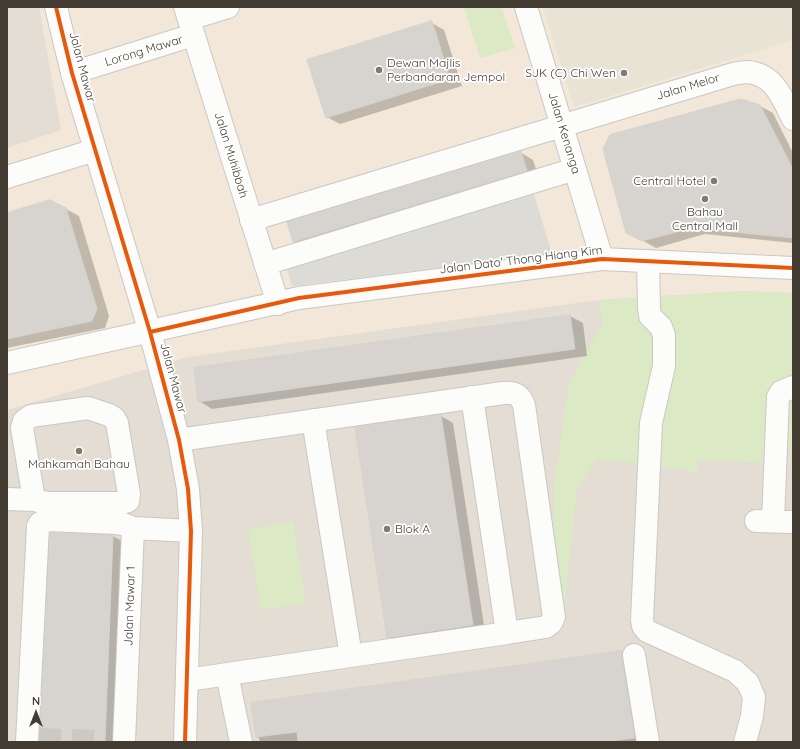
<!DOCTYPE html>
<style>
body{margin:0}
#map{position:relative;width:800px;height:749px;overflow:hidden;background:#eeece6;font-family:Quicksand,sans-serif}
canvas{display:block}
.frame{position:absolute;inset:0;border:8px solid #433c33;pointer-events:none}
.north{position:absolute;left:16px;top:693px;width:40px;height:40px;-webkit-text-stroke:3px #fff;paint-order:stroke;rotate:0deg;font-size:11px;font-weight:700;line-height:16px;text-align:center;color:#433c33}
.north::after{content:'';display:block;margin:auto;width:14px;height:18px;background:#433c33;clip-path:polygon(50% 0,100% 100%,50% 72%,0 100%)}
</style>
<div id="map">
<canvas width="800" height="749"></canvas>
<div class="frame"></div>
<div class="north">N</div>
</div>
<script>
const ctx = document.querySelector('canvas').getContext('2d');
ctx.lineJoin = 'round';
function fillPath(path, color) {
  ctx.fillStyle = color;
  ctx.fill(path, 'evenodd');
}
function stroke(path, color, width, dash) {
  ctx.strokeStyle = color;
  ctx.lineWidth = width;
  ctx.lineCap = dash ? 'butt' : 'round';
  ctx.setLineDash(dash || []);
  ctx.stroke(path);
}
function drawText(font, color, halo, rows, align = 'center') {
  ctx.font = font + ' Quicksand,sans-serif';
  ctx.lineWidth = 3.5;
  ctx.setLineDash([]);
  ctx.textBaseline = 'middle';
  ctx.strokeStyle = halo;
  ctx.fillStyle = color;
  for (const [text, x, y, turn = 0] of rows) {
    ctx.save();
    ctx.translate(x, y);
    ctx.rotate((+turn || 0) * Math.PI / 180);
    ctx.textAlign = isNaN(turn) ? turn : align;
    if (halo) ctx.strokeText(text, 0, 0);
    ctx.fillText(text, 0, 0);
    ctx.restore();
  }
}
fillPath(new Path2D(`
 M 7,7 L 793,7 L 793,742 L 7,742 Z`), '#e3ddd3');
fillPath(new Path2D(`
 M 39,7 L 793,7 L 793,293 L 742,291 L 599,300 L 188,357 L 7,410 L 7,148 L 61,130 Z`), '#f2e7d8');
fillPath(new Path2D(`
 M 543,7 L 793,7 L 793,40 L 574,107 Z`), '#e9e3d5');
fillPath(new Path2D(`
 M 464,7 L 501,7 L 515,48 L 480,58 Z
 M 742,291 L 793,293 L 793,449 L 787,449 L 785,464 L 699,460 L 697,472 L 598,459 L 577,488 L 564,613 L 555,550 L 553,493 L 569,385 L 602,323 L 599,300 Z
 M 293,522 L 306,603 L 261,610 L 248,529 Z`), '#dce9c5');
fillPath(new Path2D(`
 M 528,175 L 552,254 L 292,286 L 281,251 Z`), '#dddbd6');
fillPath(new Path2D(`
 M 432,23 L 444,30 L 462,86 L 340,124 L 327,117 Z
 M 760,106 L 773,113 L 793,153 L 793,243 L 705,234 L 656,248 L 638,238 Z
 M 520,152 L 533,160 L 539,178 L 306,249 L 294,242 Z
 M 66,209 L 79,216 L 109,316 L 105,328 L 7,348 L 7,214 Z
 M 570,316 L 583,323 L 587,356 L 212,409 L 199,401 Z
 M 441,416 L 453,423 L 485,632 L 400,645 L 388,637 Z
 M 52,534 L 113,536 L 125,543 L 118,742 L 40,742 Z
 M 622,652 L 635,659 L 646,742 L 260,742 L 259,738 L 257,737 L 252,704 Z`), '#0003');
const building = new Path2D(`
 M 432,21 L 450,79 L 326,118 L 307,60 Z
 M 741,99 L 760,105 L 793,169 L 793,238 L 692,228 L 642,241 L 626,233 L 603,149 L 610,135 Z
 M 521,151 L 527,171 L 293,242 L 287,222 Z
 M 50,200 L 66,208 L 97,309 L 92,321 L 7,339 L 7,213 Z
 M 570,315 L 575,349 L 198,402 L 194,368 Z
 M 441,415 L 473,625 L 387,638 L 355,427 Z
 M 50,533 L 113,535 L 105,742 L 40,742 Z
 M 622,651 L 622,657 L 635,738 L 602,742 L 298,742 L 297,732 L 256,737 L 251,703 Z`);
fillPath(building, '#d7d4cf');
stroke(building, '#d6d2cc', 1);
stroke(new Path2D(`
 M 39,739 L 105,741`), '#ccc9c2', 22, [22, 11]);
const minor = new Path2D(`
 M 56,7 L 72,73 L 150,332 L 179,440 L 188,489 L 191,531 L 185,742
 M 185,7 L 278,304
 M 526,7 L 602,259
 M 189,19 L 228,7
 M 72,73 L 193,35
 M 7,177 L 95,150
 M 251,220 L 733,74 C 738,73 743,72 748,72 C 774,74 783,99 793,119
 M 648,261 L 649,308 L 650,316 L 661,327 L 664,335 L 664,366 L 651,423 L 642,620 L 643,626 L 647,631 L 735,671 L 748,683 L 754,697 L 752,716 L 745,742
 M 265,264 L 575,169
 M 7,363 L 299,298 L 602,259 L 793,268
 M 313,420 L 351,656
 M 179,440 L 503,393 C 514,392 520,394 524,405 L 554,617 L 551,623 L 546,627 L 507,633
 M 7,499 L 34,500 L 47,503 L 122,503 L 128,501 L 129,494 L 117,423 L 114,418 L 109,415 L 88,408 L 31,416 L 24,421 L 22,428 L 34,500
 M 756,521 L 793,522
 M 773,521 L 778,397 L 781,392 L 793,387
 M 634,655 L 648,742
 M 227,674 L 241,742
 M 187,680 L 507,633 L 472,397
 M 27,742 L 38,526 L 40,523 L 49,520 L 116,523 L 123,524 L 133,528
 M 124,742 L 133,528 L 191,531`);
stroke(minor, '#cac8c2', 24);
stroke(minor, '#fcfcfb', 22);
stroke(new Path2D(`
 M 56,7 L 72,73 L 150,332 L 179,440 L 188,489 L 191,531 L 185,742
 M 150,332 L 299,298 L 602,259 L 793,268`), '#e8590c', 4);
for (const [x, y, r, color] of [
 [379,70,4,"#7f7a72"],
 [624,73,4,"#7f7a72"],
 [714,181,4,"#7f7a72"],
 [705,199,4,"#7f7a72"],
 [79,451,4,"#7f7a72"],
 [387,529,4,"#7f7a72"]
]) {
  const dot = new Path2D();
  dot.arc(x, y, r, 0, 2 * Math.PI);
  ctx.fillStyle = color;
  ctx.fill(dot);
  stroke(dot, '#fff', 1.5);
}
drawText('12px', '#433c33', '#fff', [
 ["Lorong Mawar",144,51,-17],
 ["Jalan Mawar",82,67,75],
 ["Jalan Melor",688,87,-17],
 ["Jalan Kenanga",564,133,73],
 ["Jalan Muhibbah",231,155,73],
 ["Jalan Dato' Thong Hiang Kim",521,260,-7],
 ["Jalan Mawar",173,378,75],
 ["Jalan Mawar 1",130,606,-88]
]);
drawText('12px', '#433c33', '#fff', [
 ["Dewan Majlis",387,63],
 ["Perbandaran Jempol",387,77],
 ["SJK (C) Chi Wen",616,73,"right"],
 ["Central Hotel",706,181,"right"],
 ["Bahau",705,212,"center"],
 ["Central Mall",705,226,"center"],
 ["Mahkamah Bahau",79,464,"center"],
 ["Blok A",395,529]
], 'left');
</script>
